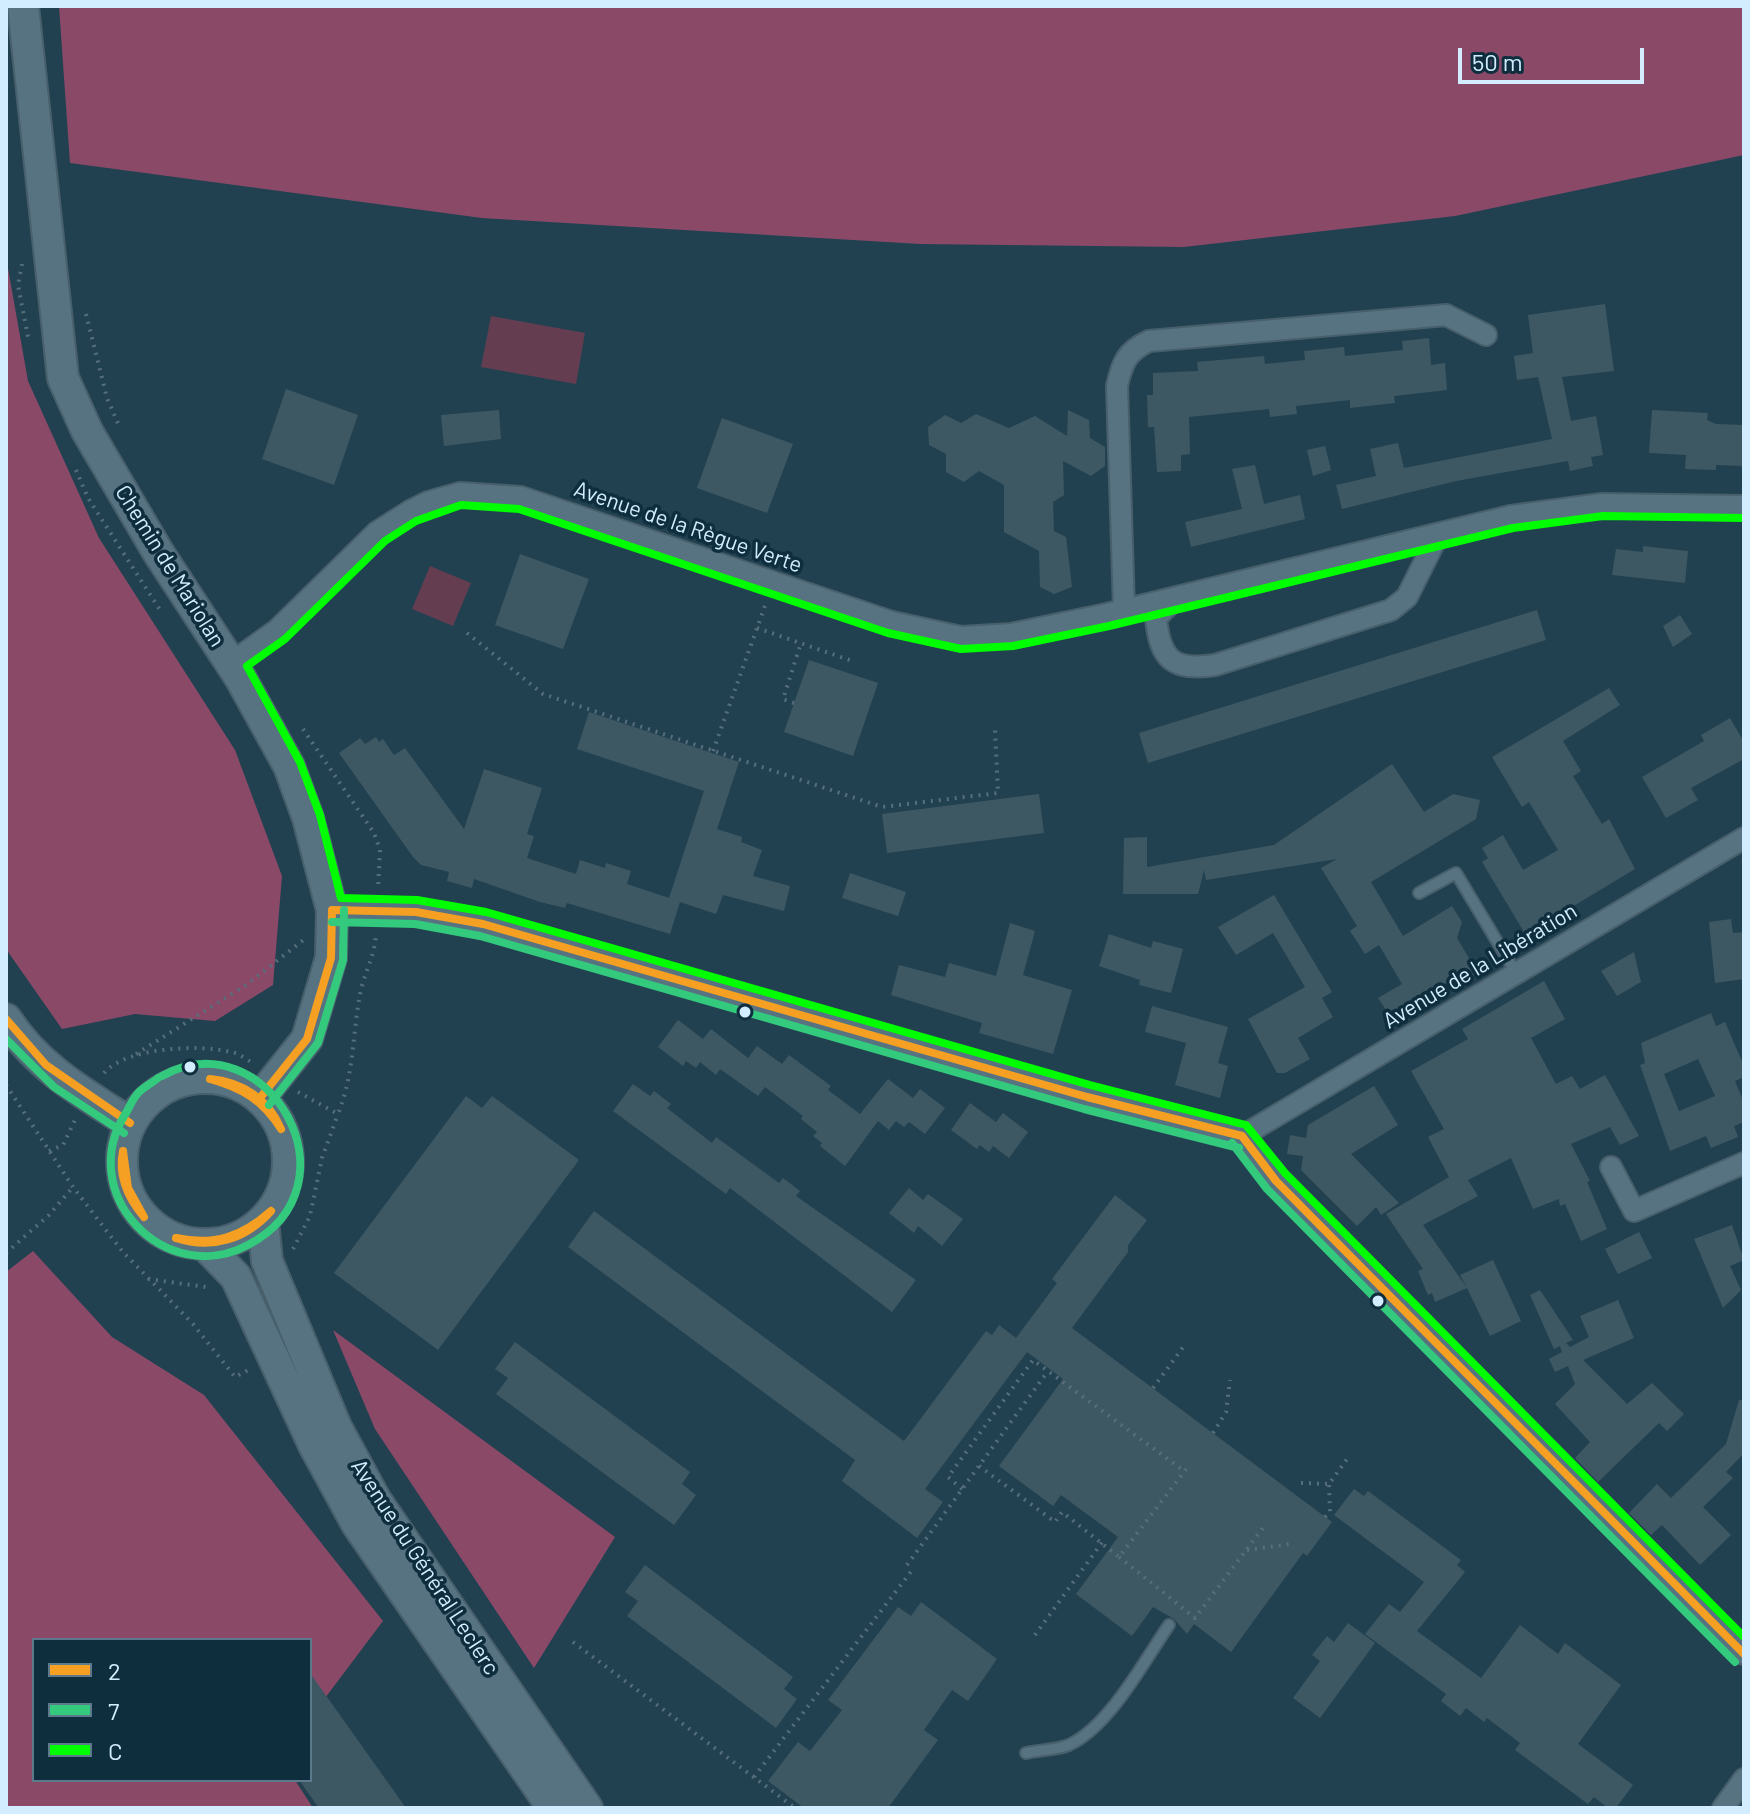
<!DOCTYPE html>
<meta charset="utf-8">
<style>
body{margin:0}
#map{position:relative;width:1750px;height:1814px;overflow:hidden;background:#214151;font-family:Barlow,sans-serif}
canvas{display:block}
.frame{position:absolute;inset:0;border:8px solid #d2edff;pointer-events:none}
.legend{position:absolute;left:32px;top:1638px;width:280px;height:144px;box-sizing:border-box;background:#0e2d3d;border:2px solid #5c7a8b;margin:0;padding:10px 14px;list-style:none;font-size:24px;color:#d2edff}
.legend li{display:flex;align-items:center;gap:16px;height:40px}
.legend b{width:40px;border:2px solid #5c7a8b}
.scale{position:absolute;left:1458px;top:48px;width:186px;height:36px;box-sizing:border-box;border:4px solid #d2edff;border-top:0;padding-left:10px;font-size:24px;line-height:28px;white-space:nowrap;color:#d2edff;-webkit-text-stroke:6px #0e2d3d;paint-order:stroke}
</style>
<div id="map">
<canvas width="1750" height="1814"></canvas>
<div class="frame"></div>
<ul class="legend">
<li><b style="height:10px;background:#f59f23"></b>2</li>
<li><b style="height:10px;background:#33ca7d"></b>7</li>
<li><b style="height:10px;background:#0f0"></b>C</li>
</ul>
<div class="scale">50 m</div>
</div>
<script>
const ctx = document.querySelector('canvas').getContext('2d');
ctx.lineJoin = 'round';
function fillPath(path, color) {
  ctx.fillStyle = color;
  ctx.fill(path, 'evenodd');
}
function stroke(path, color, width, dash) {
  ctx.strokeStyle = color;
  ctx.lineWidth = width;
  ctx.lineCap = dash ? 'butt' : 'round';
  ctx.setLineDash(dash || []);
  ctx.stroke(path);
}
function drawText(font, color, halo, rows, align = 'center') {
  ctx.font = font + ' Barlow,sans-serif';
  ctx.lineWidth = 7;
  ctx.setLineDash([]);
  ctx.textBaseline = 'middle';
  ctx.strokeStyle = halo;
  ctx.fillStyle = color;
  for (const [text, x, y, turn = 0] of rows) {
    ctx.save();
    ctx.translate(x, y);
    ctx.rotate((+turn || 0) * Math.PI / 180);
    ctx.textAlign = isNaN(turn) ? turn : align;
    if (halo) ctx.strokeText(text, 0, 0);
    ctx.fillText(text, 0, 0);
    ctx.restore();
  }
}
fillPath(new Path2D(`
 M 491,316 L 585,333 L 576,384 L 481,367 Z
 M 430,566 L 471,583 L 453,626 L 412,609 Z`), '#643e50');
fillPath(new Path2D(`
 M 59,6 L 1744,6 L 1744,155 L 1455,216 L 1184,247 L 920,244 L 482,218 L 70,163 Z
 M 6,257 L 28,381 L 99,538 L 235,750 L 282,876 L 273,985 L 215,1021 L 135,1014 L 62,1029 L 6,949 Z
 M 33,1251 L 112,1337 L 204,1395 L 383,1621 L 310,1718 L 310,1640 L 34,1640 L 34,1780 L 295,1780 L 313,1808 L 6,1808 L 6,1272 Z
 M 333,1330 L 615,1537 L 534,1668 L 375,1429 Z`), '#8b4968');
fillPath(new Path2D(`
 M 1605,304 L 1614,371 L 1562,377 L 1571,421 L 1596,416 L 1603,455 L 1591,457 L 1593,466 L 1570,471 L 1568,461 L 1456,481 L 1342,509 L 1336,485 L 1376,476 L 1370,449 L 1398,443 L 1404,468 L 1552,439 L 1538,377 L 1517,380 L 1514,356 L 1533,353 L 1528,315 Z
 M 1429,338 L 1431,365 L 1445,363 L 1447,390 L 1394,396 L 1395,403 L 1350,408 L 1350,400 L 1296,406 L 1297,414 L 1270,417 L 1269,409 L 1189,417 L 1190,454 L 1181,455 L 1181,471 L 1157,472 L 1154,427 L 1148,427 L 1147,395 L 1153,395 L 1153,373 L 1198,371 L 1197,362 L 1264,356 L 1265,364 L 1305,360 L 1304,351 L 1344,347 L 1345,356 L 1403,350 L 1402,341 Z
 M 286,389 L 358,415 L 334,485 L 262,459 Z
 M 499,410 L 501,439 L 444,446 L 441,415 Z
 M 1068,410 L 1089,420 L 1090,438 L 1105,447 L 1105,466 L 1091,476 L 1063,461 L 1064,495 L 1053,502 L 1054,531 L 1066,537 L 1072,587 L 1054,594 L 1040,587 L 1039,551 L 1004,532 L 1004,485 L 979,471 L 964,482 L 946,472 L 946,454 L 929,445 L 928,427 L 945,415 L 961,423 L 976,414 L 1009,428 L 1035,416 L 1067,436 Z
 M 1652,410 L 1708,413 L 1707,420 L 1716,424 L 1744,425 L 1744,466 L 1716,465 L 1716,470 L 1685,469 L 1686,455 L 1649,453 Z
 M 722,418 L 793,444 L 767,513 L 697,488 Z
 M 1325,446 L 1331,470 L 1313,476 L 1307,450 Z
 M 1255,465 L 1264,504 L 1300,495 L 1305,519 L 1191,547 L 1185,522 L 1242,509 L 1232,469 Z
 M 1643,546 L 1688,551 L 1685,583 L 1612,575 L 1616,549 L 1643,552 Z
 M 520,554 L 589,579 L 563,649 L 495,625 Z
 M 1537,610 L 1546,640 L 1148,763 L 1139,733 Z
 M 1680,615 L 1692,634 L 1673,647 L 1663,626 Z
 M 809,660 L 878,683 L 853,756 L 784,732 Z
 M 1609,688 L 1620,705 L 1563,741 L 1581,771 L 1573,776 L 1602,824 L 1609,819 L 1635,869 L 1552,919 L 1556,927 L 1530,942 L 1482,862 L 1488,858 L 1482,848 L 1503,835 L 1523,870 L 1558,850 L 1529,802 L 1522,807 L 1492,757 Z
 M 589,712 L 739,762 L 717,829 L 742,837 L 741,842 L 762,850 L 753,876 L 790,886 L 784,911 L 723,895 L 716,914 L 680,902 L 670,934 L 567,903 L 565,908 L 540,902 L 474,879 L 472,888 L 447,881 L 449,872 L 421,865 L 413,857 L 339,753 L 360,738 L 365,744 L 376,737 L 379,742 L 383,739 L 394,755 L 405,748 L 464,829 L 484,769 L 542,788 L 527,834 L 534,836 L 527,858 L 576,874 L 580,860 L 605,868 L 606,863 L 631,871 L 627,884 L 669,898 L 704,791 L 577,749 Z
 M 1730,718 L 1744,742 L 1744,759 L 1691,788 L 1698,800 L 1666,818 L 1642,777 L 1704,741 L 1701,735 Z
 M 1392,764 L 1424,812 L 1453,794 L 1480,800 L 1476,819 L 1371,882 L 1403,936 L 1452,906 L 1462,922 L 1457,938 L 1478,973 L 1452,988 L 1448,982 L 1390,1016 L 1378,998 L 1402,984 L 1379,945 L 1365,954 L 1350,931 L 1357,926 L 1321,868 L 1337,859 L 1206,880 L 1204,870 L 1198,894 L 1123,894 L 1124,838 L 1147,837 L 1147,867 L 1274,845 Z
 M 1039,794 L 1044,833 L 887,853 L 882,814 Z
 M 850,873 L 906,892 L 898,916 L 842,898 Z
 M 1274,895 L 1332,992 L 1322,998 L 1333,1017 L 1298,1038 L 1310,1059 L 1285,1073 L 1277,1073 L 1248,1019 L 1305,987 L 1273,933 L 1236,955 L 1218,927 Z
 M 1731,919 L 1733,933 L 1744,932 L 1744,979 L 1715,983 L 1709,922 Z
 M 1010,923 L 1035,931 L 1023,975 L 1072,990 L 1053,1054 L 979,1033 L 982,1023 L 891,995 L 899,965 L 945,977 L 949,963 L 996,976 Z
 M 1109,934 L 1151,948 L 1153,941 L 1183,949 L 1171,993 L 1139,985 L 1140,980 L 1099,966 Z
 M 1634,952 L 1641,982 L 1617,996 L 1601,971 Z
 M 1544,981 L 1565,1019 L 1531,1038 L 1556,1084 L 1572,1076 L 1580,1089 L 1605,1075 L 1639,1136 L 1620,1145 L 1610,1127 L 1571,1144 L 1590,1181 L 1587,1182 L 1607,1229 L 1581,1241 L 1565,1204 L 1560,1206 L 1559,1199 L 1533,1209 L 1511,1158 L 1468,1180 L 1478,1196 L 1423,1225 L 1467,1288 L 1460,1275 L 1493,1260 L 1521,1321 L 1490,1336 L 1467,1288 L 1435,1302 L 1432,1293 L 1428,1295 L 1418,1271 L 1423,1269 L 1386,1214 L 1449,1177 L 1428,1137 L 1444,1129 L 1411,1071 L 1468,1039 L 1462,1029 Z
 M 1152,1006 L 1228,1027 L 1218,1063 L 1228,1066 L 1220,1098 L 1175,1085 L 1186,1043 L 1145,1032 Z
 M 1711,1013 L 1716,1026 L 1725,1022 L 1744,1066 L 1744,1077 L 1735,1081 L 1744,1103 L 1744,1122 L 1734,1126 L 1738,1137 L 1711,1148 L 1706,1136 L 1670,1151 L 1640,1065 L 1645,1063 L 1641,1043 ZM 1698,1059 L 1715,1096 L 1679,1111 L 1664,1074 Z
 M 678,1020 L 703,1039 L 711,1029 L 748,1058 L 757,1046 L 782,1064 L 789,1055 L 831,1086 L 828,1090 L 860,1114 L 888,1079 L 913,1098 L 920,1089 L 945,1108 L 925,1134 L 909,1122 L 904,1127 L 896,1121 L 889,1130 L 878,1121 L 845,1166 L 820,1146 L 822,1143 L 813,1136 L 817,1132 L 801,1119 L 803,1116 L 765,1087 L 758,1096 L 720,1069 L 716,1075 L 700,1062 L 696,1068 L 686,1061 L 683,1066 L 658,1047 Z
 M 633,1084 L 650,1096 L 654,1091 L 671,1104 L 667,1108 L 712,1143 L 716,1137 L 779,1183 L 783,1178 L 800,1191 L 796,1196 L 916,1280 L 892,1312 L 730,1188 L 726,1194 L 613,1111 Z
 M 1374,1086 L 1398,1125 L 1351,1154 L 1399,1203 L 1381,1215 L 1376,1207 L 1357,1226 L 1301,1170 L 1303,1156 L 1287,1154 L 1290,1135 L 1306,1138 L 1308,1125 Z
 M 466,1096 L 482,1108 L 492,1096 L 579,1160 L 438,1350 L 334,1273 Z
 M 970,1103 L 996,1122 L 1003,1113 L 1028,1132 L 1009,1158 L 993,1146 L 989,1152 L 980,1145 L 977,1149 L 951,1130 Z
 M 909,1188 L 923,1200 L 928,1194 L 963,1219 L 942,1246 L 918,1226 L 914,1233 L 889,1213 Z
 M 1115,1195 L 1147,1220 L 1128,1245 L 1128,1252 L 1072,1328 L 1332,1522 L 1307,1556 L 1303,1553 L 1231,1652 L 1194,1624 L 1187,1634 L 1174,1619 L 1153,1607 L 1132,1636 L 1076,1594 L 1118,1537 L 1061,1495 L 1053,1506 L 999,1466 L 1063,1379 L 1027,1352 L 925,1489 L 943,1502 L 917,1538 L 842,1481 L 855,1460 L 568,1247 L 594,1211 L 904,1441 L 986,1331 L 992,1335 L 999,1325 L 1016,1338 L 1057,1283 L 1052,1279 Z
 M 1732,1225 L 1744,1260 L 1730,1266 L 1741,1290 L 1723,1308 L 1694,1239 Z
 M 1639,1232 L 1652,1258 L 1618,1274 L 1605,1249 Z
 M 1540,1290 L 1573,1340 L 1566,1343 L 1570,1347 L 1589,1337 L 1580,1316 L 1618,1300 L 1634,1338 L 1583,1360 L 1627,1404 L 1652,1383 L 1684,1414 L 1667,1431 L 1659,1423 L 1598,1482 L 1575,1458 L 1590,1442 L 1555,1404 L 1575,1384 L 1568,1366 L 1555,1372 L 1549,1359 L 1562,1352 L 1560,1346 L 1554,1349 L 1530,1295 Z
 M 515,1342 L 690,1472 L 682,1484 L 696,1495 L 674,1525 L 496,1394 L 508,1378 L 495,1369 Z
 M 1739,1400 L 1744,1400 L 1744,1453 L 1726,1472 L 1733,1478 L 1703,1507 L 1731,1535 L 1700,1565 L 1662,1525 L 1651,1535 L 1629,1513 L 1657,1484 L 1671,1498 L 1726,1444 Z
 M 1354,1489 L 1364,1496 L 1368,1491 L 1461,1560 L 1457,1565 L 1465,1572 L 1417,1631 L 1481,1678 L 1520,1625 L 1558,1654 L 1565,1643 L 1621,1685 L 1578,1744 L 1633,1785 L 1616,1808 L 1608,1808 L 1594,1797 L 1588,1804 L 1515,1750 L 1520,1743 L 1487,1718 L 1484,1722 L 1466,1708 L 1460,1716 L 1441,1701 L 1446,1694 L 1365,1634 L 1389,1604 L 1400,1612 L 1424,1582 L 1334,1515 Z
 M 645,1565 L 793,1677 L 784,1689 L 797,1699 L 776,1728 L 627,1616 L 638,1601 L 625,1592 Z
 M 921,1602 L 997,1659 L 968,1701 L 952,1690 L 924,1730 L 938,1740 L 888,1808 L 804,1808 L 768,1781 L 798,1742 L 810,1751 L 842,1710 L 828,1700 L 898,1607 L 911,1616 Z
 M 1348,1623 L 1375,1643 L 1320,1718 L 1293,1698 L 1320,1661 L 1312,1655 L 1327,1636 L 1334,1642 Z
 M 310,1673 L 406,1808 L 319,1808 L 299,1780 L 310,1780 Z`), '#3e5863');
const lane = new Path2D(`
 M 1419,893 L 1456,873 L 1516,973
 M 1026,1753 C 1039,1750 1057,1750 1069,1745 C 1110,1726 1144,1661 1169,1625`);
const street = new Path2D(`
 M 1176,598 L 1156,618 C 1160,660 1173,671 1215,665 L 1391,610 L 1407,597 L 1438,535
 M 1124,609 L 1117,386 C 1122,363 1127,351 1149,341 L 1446,315 L 1486,335
 M 231,663 L 277,630 L 377,532 L 410,511 L 428,502 L 460,493 L 521,497 L 892,622 L 961,637 L 1011,634 L 1107,614 L 1511,516 L 1602,504 L 1744,506
 M 332,910 L 416,912 L 483,924 L 1087,1097 L 1242,1136
 M 1242,1136 L 1276,1181 L 1744,1654
 M 1242,1136 L 1744,838
 M 1611,1167 L 1634,1211 L 1744,1163
 M 1723,1808 L 1744,1779`);
const secondary = new Path2D(`
 M 23,6 L 63,378 L 87,431 L 158,552 L 241,679 L 289,766 L 308,818 L 332,910 L 331,958 L 307,1039 L 260,1098
 M 6,1019 C 37,1067 83,1093 130,1123
 M122 1161a83 83 0 1 1 166 0a83 83 0 1 1-166 0Z
 M 263,1221 L 267,1261 L 336,1427 L 375,1499 L 587,1808
 M 204,1244 L 236,1277 L 314,1445 L 357,1524 L 553,1808`);
stroke(lane, '#485f6c', 14);
stroke(street, '#485f6c', 24);
stroke(secondary, '#485f6c', 34);
stroke(new Path2D(`
 M 22,264 L 18,285 L 29,342
 M 86,314 L 107,398 L 120,428
 M 76,470 L 88,498 L 162,613
 M 757,628 L 855,662
 M 467,633 L 543,694 L 882,807 L 998,793 L 995,730
 M 794,703 L 783,699 L 801,643
 M 303,729 L 374,833 L 380,850 L 378,889
 M 713,751 L 766,603
 M 136,1054 L 246,985 L 306,938
 M 104,1073 C 126,1047 200,1044 231,1052 C 239,1053 247,1060 254,1064
 M 6,1085 L 73,1187 L 122,1251 L 193,1324 L 235,1377 L 250,1369
 M 298,1092 L 338,1114 C 355,1071 352,1033 361,989 C 366,970 375,954 376,934
 M 49,1151 L 63,1145 L 76,1118
 M 293,1249 L 310,1216 L 322,1158 L 338,1114
 M 6,1253 L 49,1215 L 73,1187
 M 148,1279 L 206,1287
 M 1153,1388 L 1184,1346
 M 1213,1433 L 1226,1412 L 1230,1380
 M 979,1466 L 1055,1522 L 1062,1512 L 1119,1557 L 1187,1468
 M 1301,1483 L 1329,1484 L 1350,1455
 M 962,1489 L 948,1477 L 1033,1360 L 1184,1471
 M 1325,1517 L 1330,1512 L 1329,1484
 M 1247,1550 L 1291,1544
 M 1119,1557 L 1195,1618 L 1265,1525
 M 907,1565 L 1048,1371
 M 1035,1635 L 1103,1541
 M 573,1642 L 795,1808
 M 754,1777 L 913,1569`), '#576e7b', 4, [2, 6]);
stroke(lane, '#577281', 10);
stroke(street, '#577281', 20);
stroke(secondary, '#577281', 30);
stroke(new Path2D(`
 M 332,910 L 416,912 L 483,924 L 1087,1097 L 1242,1136
 M 6,1019 L 46,1065 L 130,1123
 M 210,1079 C 242,1082 268,1099 281,1129
 M 210,1079 C 242,1088 263,1100 281,1129
 M 260,1098 L 307,1039 L 331,958 L 332,910
 M 1242,1136 L 1276,1181 L 1744,1654
 M 123,1151 L 128,1188 L 144,1217
 M 123,1151 C 118,1176 128,1198 144,1217
 M 176,1238 C 214,1246 242,1237 271,1211
 M 176,1238 C 212,1250 246,1239 271,1211`), '#f59f23', 8);
stroke(new Path2D(`
 M 332,922 L 415,924 L 480,936 L 1084,1109 L 1239,1148
 M 6,1039 L 54,1087 L 124,1133
 M 158,1078 C 152,1083 144,1087 139,1092 C 133,1098 130,1106 126,1113 C 74,1193 165,1289 248,1245 C 363,1185 267,1018 162,1076
 M 269,1105 L 318,1043 L 343,960 L 344,910
 M 1232,1143 L 1267,1189 L 1735,1662`), '#33ca7d', 8);
stroke(new Path2D(`
 M 1744,518 L 1603,516 L 1513,528 L 1109,626 L 1013,646 L 961,649 L 888,633 L 519,509 L 461,505 L 416,521 L 385,541 L 285,639 L 247,666 L 300,762 L 320,815 L 341,898 L 417,900 L 486,912 L 1090,1085 L 1246,1125 L 1285,1173 L 1744,1637`), '#0f0', 8);
for (const [x, y, r, color] of [
 [745,1012,7,"#d2edff"],
 [190,1067,7,"#d2edff"],
 [1378,1301,7,"#d2edff"]
]) {
  const dot = new Path2D();
  dot.arc(x, y, r, 0, 2 * Math.PI);
  ctx.fillStyle = color;
  ctx.fill(dot);
  stroke(dot, '#0e2d3d', 3);
}
drawText('22px', '#d2edff', '#0e2d3d', [
 ["Avenue de la Règue Verte",688,527,19],
 ["Chemin de Mariolan",170,566,58],
 ["Avenue de la Libération",1480,966,-31],
 ["Avenue du Général Leclerc",425,1567,57]
]);
</script>
